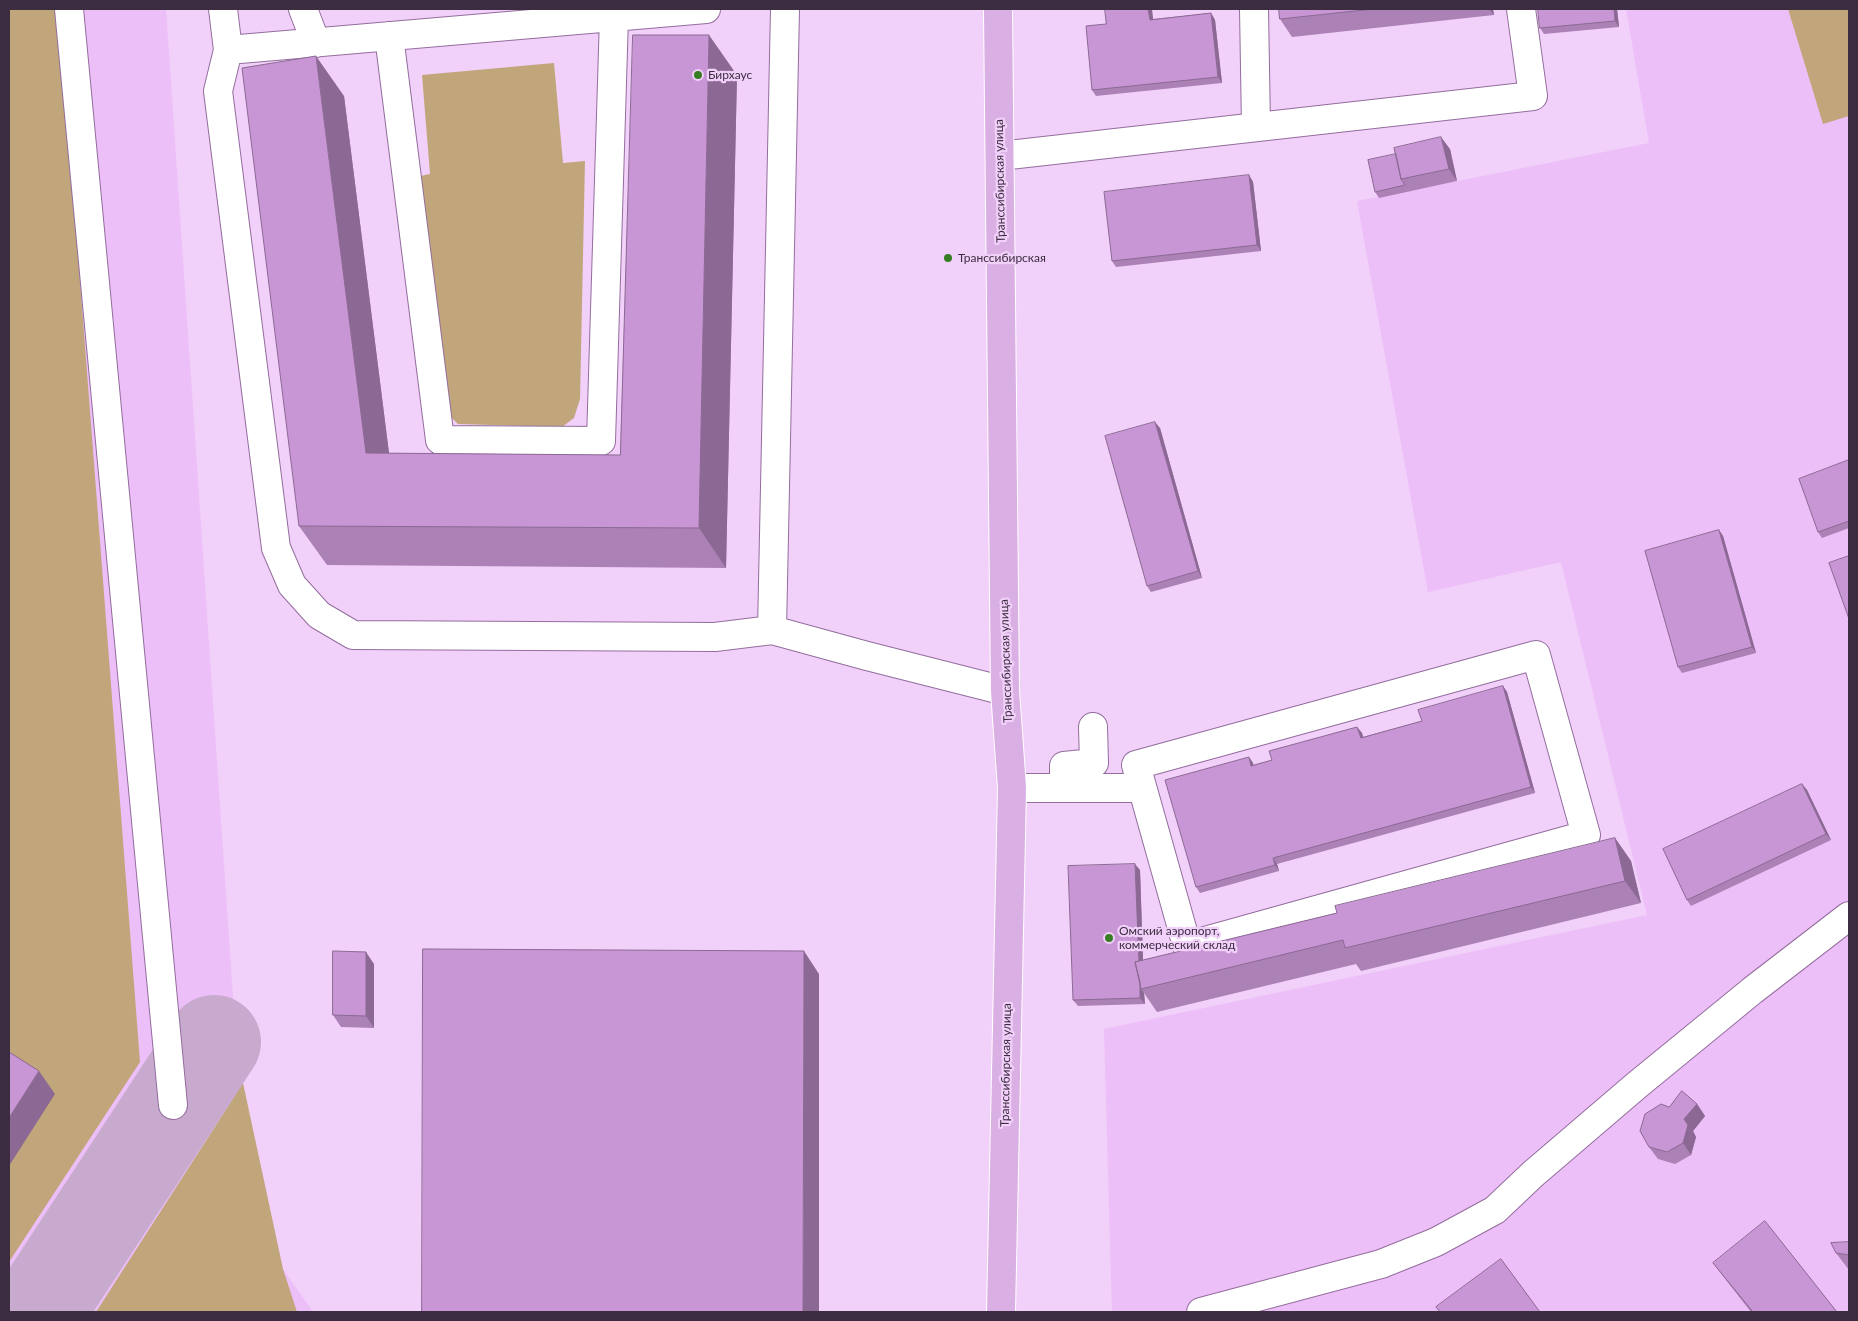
<!DOCTYPE html>
<meta charset="utf-8">
<style>
body{margin:0}
#map{position:relative;width:1858px;height:1321px;overflow:hidden;background:#f1d0f9;font-family:Lato,sans-serif}
canvas{display:block}
.frame{position:absolute;inset:0;border:10px solid #3c2c40;pointer-events:none}
</style>
<div id="map">
<canvas width="1858" height="1321"></canvas>
<div class="frame"></div>
</div>
<script>
const ctx = document.querySelector('canvas').getContext('2d');
ctx.lineJoin = 'round';
function fillPath(path, color) {
  ctx.fillStyle = color;
  ctx.fill(path, 'evenodd');
}
function stroke(path, color, width, dash) {
  ctx.strokeStyle = color;
  ctx.lineWidth = width;
  ctx.lineCap = dash ? 'butt' : 'round';
  ctx.setLineDash(dash || []);
  ctx.stroke(path);
}
function drawText(font, color, halo, rows, align = 'center') {
  ctx.font = font + ' Lato,sans-serif';
  ctx.lineWidth = 4.5;
  ctx.setLineDash([]);
  ctx.textBaseline = 'middle';
  ctx.strokeStyle = halo;
  ctx.fillStyle = color;
  for (const [text, x, y, turn = 0] of rows) {
    ctx.save();
    ctx.translate(x, y);
    ctx.rotate((+turn || 0) * Math.PI / 180);
    ctx.textAlign = isNaN(turn) ? turn : align;
    if (halo) ctx.strokeText(text, 0, 0);
    ctx.fillText(text, 0, 0);
    ctx.restore();
  }
}
fillPath(new Path2D(`
 M 9,9 L 166,9 L 237,1057 L 283,1269 L 313,1312 L 9,1312 Z
 M 1626,9 L 1849,9 L 1849,1312 L 1112,1312 L 1104,1029 L 1647,915 L 1561,562 L 1428,592 L 1357,201 L 1649,143 Z`), '#edbff8');
fillPath(new Path2D(`
 M 9,9 L 68,9 L 74,203 L 140,1062 L 9,1262 Z
 M 1788,9 L 1849,9 L 1849,116 L 1823,124 Z
 M 554,63 L 563,163 L 585,161 L 580,399 L 574,418 L 562,427 L 458,424 L 444,410 L 420,176 L 430,174 L 422,75 Z
 M 243,1083 L 283,1269 L 297,1312 L 96,1312 Z`), '#c1a67b');
stroke(new Path2D(`
 M 37,1312 L 214,1042`), '#c8aace', 94);
const minor = new Path2D(`
 M 69,9 L 173,1105
 M 223,9 L 228,50 L 218,91 L 276,548 L 292,585 L 319,615 L 353,635 L 715,637 L 772,630 L 867,656 L 1005,691
 M 303,9 L 316,43
 M 1254,9 L 1256,127
 M 389,36 L 440,440 L 601,441 L 614,17
 M 228,50 L 706,9
 M 1000,156 L 1533,96 L 1521,9
 M 772,630 L 785,9
 M 1536,655 L 1586,835 L 1187,946 L 1136,765 Z
 M 1012,788 L 1142,788
 M 1064,788 L 1064,766 L 1094,763 L 1093,727
 M 1201,1312 L 1381,1264 L 1436,1242 L 1495,1210 L 1533,1174 L 1637,1085 L 1753,990 L 1849,916`);
const major = new Path2D(`
 M 998,9 L 1005,691 L 1012,788 L 1001,1312`);
stroke(minor, '#936e9d', 30);
stroke(major, '#fff', 30);
stroke(minor, '#fff', 28);
stroke(major, '#d9afe4', 28);
fillPath(new Path2D(`
 M 1279,9 L 1493,9 L 1494,15 L 1292,37 L 1280,19 Z
 M 1617,9 L 1619,27 L 1544,34 L 1540,28 Z
 M 1211,13 L 1215,20 L 1222,83 L 1096,96 L 1092,90 L 1153,19 Z
 M 737,75 L 726,568 L 327,565 L 299,526 L 344,96 L 389,453 L 620,455 Z
 M 1450,149 L 1457,181 L 1379,198 L 1375,192 Z
 M 1249,175 L 1253,182 L 1261,251 L 1116,267 L 1112,261 Z
 M 1160,428 L 1202,578 L 1151,592 L 1147,586 Z
 M 1849,460 L 1849,528 L 1822,538 L 1818,532 Z
 M 1719,530 L 1723,536 L 1756,653 L 1682,673 L 1678,667 Z
 M 1503,686 L 1507,692 L 1535,793 L 1277,864 L 1279,871 L 1200,893 L 1196,887 L 1249,757 L 1253,763 L 1253,765 L 1272,760 L 1357,727 L 1362,733 L 1363,737 L 1422,721 Z
 M 1802,784 L 1807,790 L 1831,840 L 1691,906 L 1687,900 Z
 M 1615,838 L 1631,861 L 1641,903 L 1361,971 L 1356,964 L 1157,1012 L 1144,993 L 1145,1004 L 1078,1006 L 1073,1000 L 1140,870 L 1143,960 L 1337,913 Z
 M 374,964 L 374,1028 L 341,1027 L 333,1015 Z
 M 1697,1104 L 1705,1116 L 1693,1131 L 1696,1137 L 1691,1155 L 1675,1164 L 1658,1159 L 1649,1147 L 1669,1107 Z
 M 1849,1242 L 1849,1270 L 1836,1253 Z
 M 1713,1263 L 1837,1312 L 1751,1312 L 1726,1280 Z`), '#ac81b6');
fillPath(new Path2D(`
 M 1148,9 L 1152,9 L 1154,26 L 1150,20 Z
 M 1489,9 L 1493,9 L 1494,15 Z
 M 1614,9 L 1617,9 L 1619,27 L 1615,21 Z
 M 1211,13 L 1215,20 L 1222,83 L 1218,77 Z
 M 709,35 L 737,75 L 726,568 L 699,528 Z
 M 316,56 L 344,96 L 394,493 L 366,453 Z
 M 1441,137 L 1450,149 L 1457,181 L 1449,169 Z
 M 1249,175 L 1253,182 L 1261,251 L 1257,245 Z
 M 1155,422 L 1160,428 L 1202,578 L 1198,571 Z
 M 1719,530 L 1723,536 L 1756,653 L 1752,647 Z
 M 1503,686 L 1507,692 L 1535,793 L 1531,787 Z
 M 1357,727 L 1362,733 L 1365,744 L 1361,738 Z
 M 1249,757 L 1253,763 L 1255,772 L 1251,766 Z
 M 1802,784 L 1807,790 L 1831,840 L 1826,834 Z
 M 1615,838 L 1631,861 L 1641,903 L 1625,881 Z
 M 1273,858 L 1277,864 L 1279,871 L 1275,865 Z
 M 1135,864 L 1140,870 L 1144,989 L 1141,989 L 1144,993 L 1145,1004 L 1140,998 Z
 M 804,951 L 819,974 L 819,1312 L 803,1312 Z
 M 366,952 L 374,964 L 374,1028 L 366,1016 Z
 M 39,1071 L 55,1094 L 9,1166 L 9,1118 Z
 M 1697,1104 L 1705,1116 L 1693,1131 L 1696,1137 L 1691,1155 L 1683,1143 L 1684,1119 Z`), '#8c6994');
const building = new Path2D(`
 M 1105,9 L 1148,9 L 1150,20 L 1211,13 L 1218,77 L 1092,90 L 1086,26 L 1106,24 Z
 M 1279,9 L 1374,9 L 1280,19 Z
 M 1538,9 L 1614,9 L 1615,21 L 1540,28 Z
 M 633,35 L 709,35 L 699,528 L 299,526 L 242,68 L 316,56 L 366,453 L 620,455 Z
 M 1441,137 L 1449,169 L 1401,179 L 1394,148 Z
 M 1396,154 L 1401,179 L 1405,185 L 1375,192 L 1368,160 Z
 M 1249,175 L 1257,245 L 1112,261 L 1104,192 Z
 M 1155,422 L 1198,571 L 1147,586 L 1105,436 Z
 M 1849,460 L 1849,521 L 1818,532 L 1799,479 Z
 M 1719,530 L 1752,647 L 1678,667 L 1645,551 Z
 M 1849,556 L 1849,619 L 1829,563 Z
 M 1503,686 L 1531,787 L 1273,858 L 1275,865 L 1196,887 L 1165,780 L 1249,757 L 1251,766 L 1272,760 L 1269,751 L 1357,727 L 1361,738 L 1422,721 L 1418,710 Z
 M 1802,784 L 1826,834 L 1687,900 L 1663,849 Z
 M 1615,838 L 1625,881 L 1345,948 L 1343,940 L 1141,989 L 1135,962 L 1337,913 L 1335,906 Z
 M 1135,864 L 1139,961 L 1135,962 L 1140,982 L 1140,998 L 1073,1000 L 1068,866 Z
 M 423,949 L 804,951 L 803,1312 L 422,1312 Z
 M 333,951 L 366,952 L 366,1016 L 333,1015 Z
 M 9,1052 L 39,1071 L 9,1118 Z
 M 1682,1091 L 1697,1104 L 1684,1119 L 1688,1125 L 1683,1143 L 1667,1152 L 1649,1147 L 1640,1131 L 1645,1114 L 1661,1104 L 1669,1107 Z
 M 1765,1221 L 1837,1312 L 1753,1312 L 1713,1263 Z
 M 1849,1242 L 1849,1255 L 1836,1253 L 1831,1243 Z
 M 1501,1259 L 1540,1312 L 1440,1312 L 1436,1307 Z`);
fillPath(building, '#c896d4');
stroke(building, '#8c6994', 1);
for (const [x, y, r, color] of [
 [698,75,5,"#377e23"],
 [948,258,5,"#377e23"],
 [1109,938,5,"#377e23"]
]) {
  const dot = new Path2D();
  dot.arc(x, y, r, 0, 2 * Math.PI);
  ctx.fillStyle = color;
  ctx.fill(dot);
  stroke(dot, '#f1d0f9', 2);
}
drawText('12px', '#3c2c40', '#f1d0f9', [
 ["Бирхаус",708,75],
 ["Транссибирская",958,258],
 ["Омский аэропорт,",1119,931],
 ["коммерческий склад",1119,945]
], 'left');
drawText('12px', '#3c2c40', '#f1d0f9', [
 ["Транссибирская улица",1000,181,-91],
 ["Транссибирская улица",1006,661,-92],
 ["Транссибирская улица",1006,1065,-89]
]);
</script>
